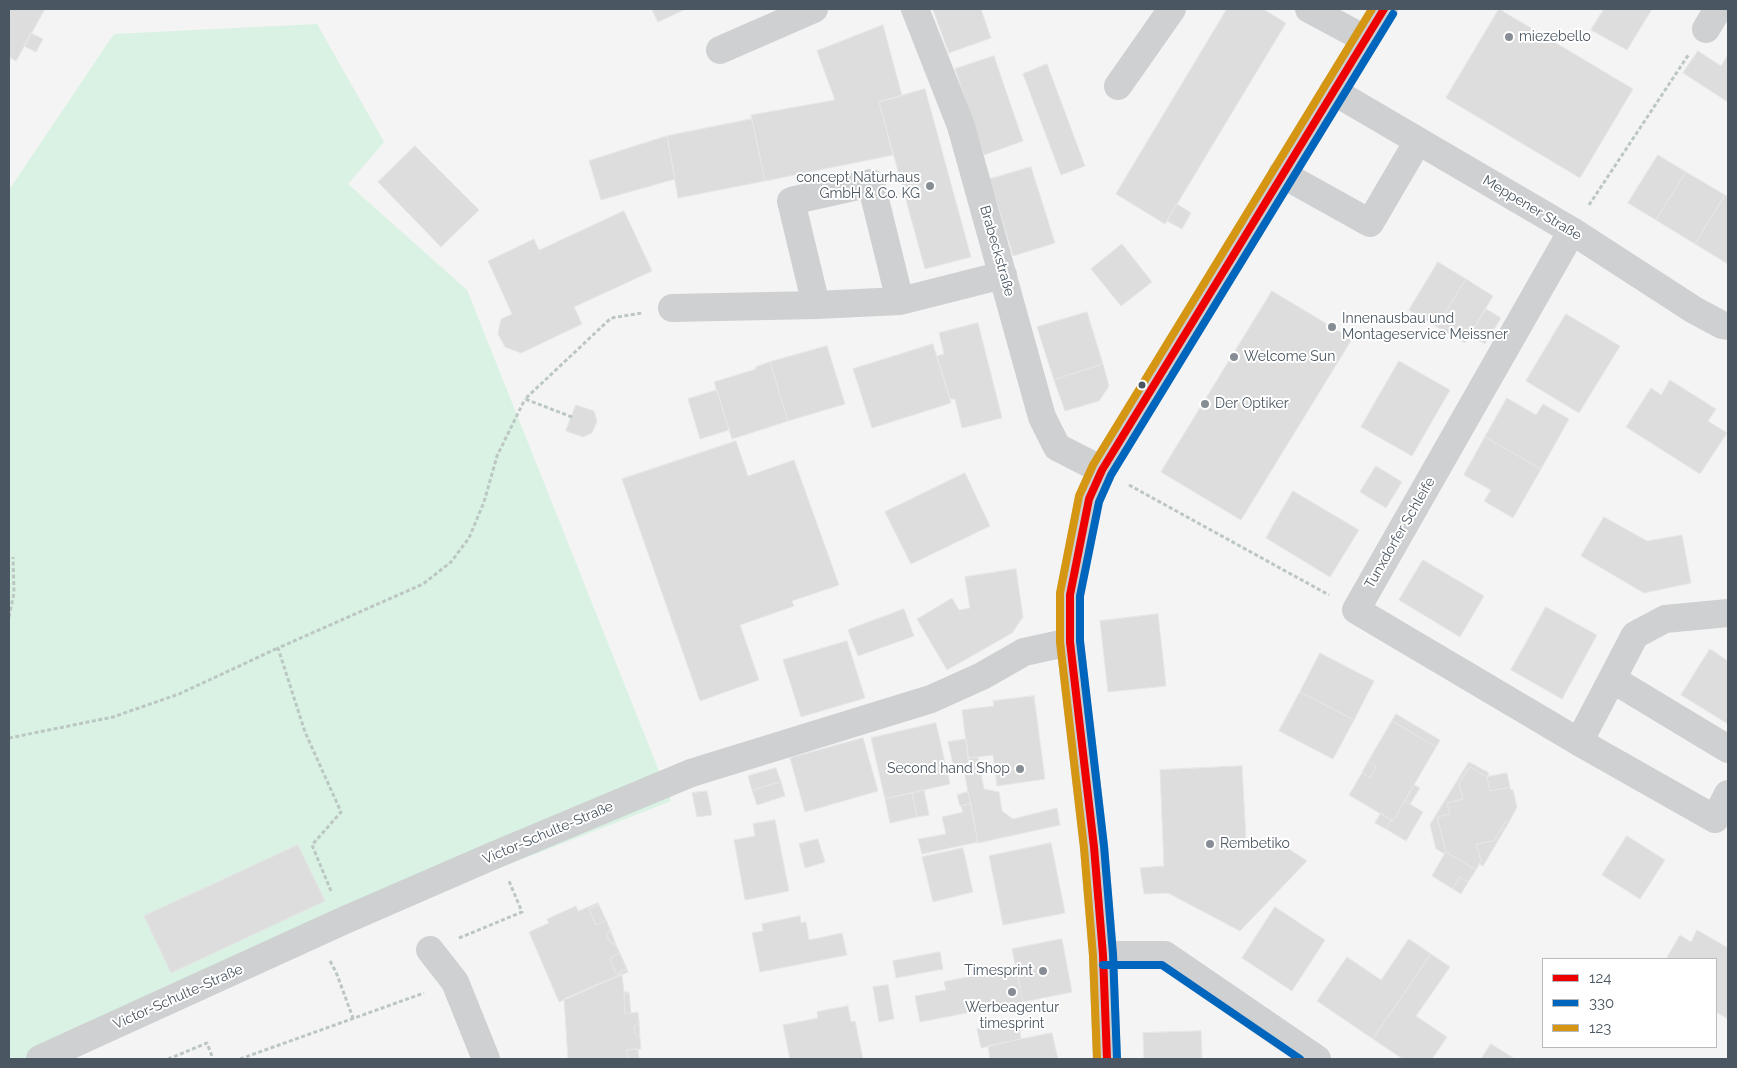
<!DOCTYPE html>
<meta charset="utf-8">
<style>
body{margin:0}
#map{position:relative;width:1737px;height:1068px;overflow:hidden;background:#f4f4f4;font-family:Raleway,sans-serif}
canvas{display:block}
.frame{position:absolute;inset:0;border:10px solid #4a5661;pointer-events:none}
.legend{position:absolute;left:1542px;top:958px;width:175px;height:90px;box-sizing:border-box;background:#fff;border:1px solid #b7bbc0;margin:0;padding:6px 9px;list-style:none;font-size:15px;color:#4a5661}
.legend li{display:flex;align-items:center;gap:10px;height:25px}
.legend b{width:25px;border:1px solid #b7bbc0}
</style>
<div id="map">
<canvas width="1737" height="1068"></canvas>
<div class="frame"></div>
<ul class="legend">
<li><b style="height:6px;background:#e00"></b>124</li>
<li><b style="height:6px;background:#0065bd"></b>330</li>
<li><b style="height:6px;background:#d49613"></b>123</li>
</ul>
</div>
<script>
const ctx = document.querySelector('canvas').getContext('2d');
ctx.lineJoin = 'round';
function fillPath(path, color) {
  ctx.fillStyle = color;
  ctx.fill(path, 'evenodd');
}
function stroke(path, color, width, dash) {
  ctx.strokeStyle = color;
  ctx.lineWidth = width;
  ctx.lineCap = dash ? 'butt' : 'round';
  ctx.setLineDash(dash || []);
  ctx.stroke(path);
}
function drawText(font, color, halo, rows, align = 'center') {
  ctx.font = font + ' Raleway,sans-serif';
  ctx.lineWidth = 4;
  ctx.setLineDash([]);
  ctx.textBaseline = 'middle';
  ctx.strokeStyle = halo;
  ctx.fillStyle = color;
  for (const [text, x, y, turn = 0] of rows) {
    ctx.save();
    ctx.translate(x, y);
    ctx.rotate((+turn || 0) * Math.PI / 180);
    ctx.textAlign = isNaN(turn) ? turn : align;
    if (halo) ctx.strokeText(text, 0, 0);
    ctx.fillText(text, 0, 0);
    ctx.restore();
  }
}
fillPath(new Path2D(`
 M 317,24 L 384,142 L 348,184 L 467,290 L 671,801 L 482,875 L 196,1000 L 67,1059 L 9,1059 L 9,190 L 114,34 Z`), '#d9f2e3');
const building = new Path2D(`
 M 9,9 L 45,9 L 16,61 L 9,57 Z
 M 652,9 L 686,9 L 658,22 Z
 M 933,9 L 981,9 L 991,38 L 949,53 Z
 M 1227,9 L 1263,9 L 1286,23 L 1165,224 L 1116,194 Z
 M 1499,9 L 1633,89 L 1580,178 L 1446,98 Z
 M 1604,9 L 1652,9 L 1627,50 L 1591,30 Z
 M 883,25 L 902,96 L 879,102 L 893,155 L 765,181 L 751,115 L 835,100 L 817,51 Z
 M 31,33 L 43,39 L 36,52 L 24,46 Z
 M 1698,51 L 1721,66 L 1728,55 L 1728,102 L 1683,73 Z
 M 994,56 L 1023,141 L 984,155 L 955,69 Z
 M 1047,64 L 1085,166 L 1061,175 L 1023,74 Z
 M 925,89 L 971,257 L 925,269 L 879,102 Z
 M 752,119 L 765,181 L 678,198 L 667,136 Z
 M 667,136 L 675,179 L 601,200 L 589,161 Z
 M 415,146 L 479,210 L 441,247 L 378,182 Z
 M 1658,155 L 1686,172 L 1656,220 L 1628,203 Z
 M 1031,167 L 1055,243 L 1013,256 L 990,179 Z
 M 1686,172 L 1725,195 L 1695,244 L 1656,220 Z
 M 1725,195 L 1728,197 L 1728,264 L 1695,244 Z
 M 1177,204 L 1191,213 L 1182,229 L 1167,221 Z
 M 624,211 L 652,271 L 574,307 L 582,324 L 521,353 L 505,347 L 498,334 L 501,319 L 512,314 L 488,261 L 534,239 L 539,250 Z
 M 1122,244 L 1152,282 L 1121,306 L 1091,269 Z
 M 1438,262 L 1466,279 L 1437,327 L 1409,310 Z
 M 1466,279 L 1493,296 L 1465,343 L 1437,327 Z
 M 1272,291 L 1352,339 L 1241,520 L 1161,472 Z
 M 1486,309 L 1501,318 L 1485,344 L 1470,335 Z
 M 1087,312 L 1103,364 L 1054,380 L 1037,327 Z
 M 1566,314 L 1620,346 L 1579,413 L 1526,381 Z
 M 978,323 L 1002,418 L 962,428 L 955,399 L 950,399 L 937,356 L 944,354 L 939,333 Z
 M 933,344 L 951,403 L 872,428 L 853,369 Z
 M 827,346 L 845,404 L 788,421 L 770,362 Z
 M 1399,361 L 1450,390 L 1412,456 L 1361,427 Z
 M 770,362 L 788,421 L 732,439 L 714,382 L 756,369 L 756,367 Z
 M 1103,364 L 1109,386 L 1099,401 L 1065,411 L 1054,380 Z
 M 1670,380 L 1716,409 L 1708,421 L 1727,433 L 1700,474 L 1626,427 L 1651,388 L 1661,395 Z
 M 717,390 L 729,430 L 700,439 L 688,399 Z
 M 1507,398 L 1536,415 L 1543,404 L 1569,419 L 1541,469 L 1485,437 Z
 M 576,405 L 594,411 L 597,421 L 592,433 L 583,437 L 566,431 Z
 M 1485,437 L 1541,469 L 1513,518 L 1484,501 L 1491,490 L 1464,475 Z
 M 736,441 L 748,476 L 794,460 L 839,585 L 792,601 L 794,606 L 740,625 L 759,680 L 700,701 L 622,479 Z
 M 1376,466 L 1402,482 L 1386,508 L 1360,492 Z
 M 965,473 L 990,526 L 911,564 L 885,512 Z
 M 1293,491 L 1359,530 L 1330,577 L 1266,538 Z
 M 1604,517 L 1647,541 L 1682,535 L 1691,583 L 1644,593 L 1581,556 Z
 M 1423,560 L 1484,596 L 1460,637 L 1399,600 Z
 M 1016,569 L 1023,617 L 1012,633 L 947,670 L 917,619 L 952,598 L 959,610 L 970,608 L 965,577 Z
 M 1546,607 L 1597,635 L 1562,699 L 1511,670 Z
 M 904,609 L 914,636 L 858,656 L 848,630 Z
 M 1158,614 L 1166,686 L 1108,692 L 1100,621 Z
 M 847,641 L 865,698 L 801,717 L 783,660 Z
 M 1710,649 L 1728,661 L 1728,724 L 1681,695 Z
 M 1320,653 L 1374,681 L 1354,720 L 1300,692 Z
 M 1300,692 L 1354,720 L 1333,759 L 1279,731 Z
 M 1034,696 L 1045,779 L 997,786 L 993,755 L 968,758 L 962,710 L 994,706 L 993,701 Z
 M 1396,714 L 1440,740 L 1436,747 L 1392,721 Z
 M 1392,721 L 1436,747 L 1393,821 L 1349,795 L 1362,773 L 1370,778 L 1376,767 L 1368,762 Z
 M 936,723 L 950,784 L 885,799 L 871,738 Z
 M 863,738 L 878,791 L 805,812 L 790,758 Z
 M 966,739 L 970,769 L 955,773 L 948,742 Z
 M 978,757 L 984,789 L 999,792 L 1002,811 L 1013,819 L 1057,808 L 1060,825 L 978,843 L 964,771 L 970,769 L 968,758 Z
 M 1368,762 L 1376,767 L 1370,778 L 1362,773 Z
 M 1469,762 L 1489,773 L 1487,777 L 1470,767 L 1459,783 L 1463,799 L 1447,803 L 1450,814 L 1437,817 L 1446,852 L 1445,854 L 1436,849 L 1430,825 Z
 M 1242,766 L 1246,839 L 1265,850 L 1274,839 L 1307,861 L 1240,931 L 1168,893 L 1144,894 L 1140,868 L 1164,866 L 1160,770 Z
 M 1470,767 L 1487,777 L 1490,791 L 1510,787 L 1511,790 L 1513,790 L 1517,807 L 1509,822 L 1506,821 L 1494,841 L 1476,844 L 1481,861 L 1476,870 L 1446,852 L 1437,817 L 1450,814 L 1447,803 L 1463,799 L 1459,783 Z
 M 776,768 L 781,782 L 752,790 L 748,776 Z
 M 1507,773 L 1510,787 L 1490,791 L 1487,777 Z
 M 781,782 L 785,796 L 757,805 L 752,790 Z
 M 1414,785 L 1420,788 L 1410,804 L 1405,801 Z
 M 924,790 L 929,815 L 917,817 L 912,793 Z
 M 707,791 L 712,815 L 697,817 L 692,793 Z
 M 968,792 L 971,804 L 960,806 L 957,795 Z
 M 912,793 L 917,817 L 890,823 L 885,799 Z
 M 1405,801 L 1423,812 L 1406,841 L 1386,829 L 1391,820 L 1393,821 Z
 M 971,804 L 978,842 L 922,854 L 918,839 L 946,834 L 942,817 L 963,812 L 961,806 Z
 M 1381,813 L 1391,820 L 1386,829 L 1375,823 Z
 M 775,820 L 789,891 L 745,900 L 734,840 L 755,836 L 753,824 Z
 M 1506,821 L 1509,822 L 1483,866 L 1479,864 L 1481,861 L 1476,844 L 1494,841 Z
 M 1627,836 L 1665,860 L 1640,899 L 1602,875 Z
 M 818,839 L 825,862 L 805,868 L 799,844 Z
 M 1051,843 L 1065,913 L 1003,925 L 989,856 Z
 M 298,845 L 325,901 L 171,973 L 144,916 Z
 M 963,848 L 973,892 L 933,902 L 922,857 Z
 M 1446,852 L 1476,870 L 1468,882 L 1460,877 L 1453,889 L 1432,876 Z
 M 1460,877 L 1468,882 L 1461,894 L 1453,889 Z
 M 598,903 L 599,905 L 589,909 L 596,925 L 606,920 L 610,929 L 607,936 L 610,942 L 616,945 L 620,953 L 610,958 L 616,974 L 627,969 L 628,972 L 559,1002 L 529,932 L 549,923 L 547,919 L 576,906 L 578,911 Z
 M 599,905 L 606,920 L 596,925 L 589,909 Z
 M 1275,907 L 1325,940 L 1292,991 L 1242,958 Z
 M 800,916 L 801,923 L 806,922 L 809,940 L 842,933 L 847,955 L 760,972 L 752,933 L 763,931 L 762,924 Z
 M 610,929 L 616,945 L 610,942 L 607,936 Z
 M 1697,930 L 1728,948 L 1728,1019 L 1716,1012 L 1716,959 L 1666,959 L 1680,935 L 1691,942 Z
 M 1062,939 L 1072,992 L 1023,1002 L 1012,949 Z
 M 1409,939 L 1431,954 L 1373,1039 L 1317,1001 L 1347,957 L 1381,980 Z
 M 940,952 L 943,969 L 896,978 L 893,961 Z
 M 620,953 L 627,969 L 616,974 L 610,958 Z
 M 1431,954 L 1450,967 L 1416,1016 L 1447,1037 L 1432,1059 L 1403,1059 L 1373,1039 Z
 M 1016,967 L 1023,1002 L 920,1022 L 915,996 L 946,990 L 944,982 Z
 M 622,974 L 624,992 L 629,992 L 624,994 L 625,1014 L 638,1012 L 639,1022 L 634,1028 L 635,1034 L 640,1039 L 641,1049 L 627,1050 L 628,1059 L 568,1059 L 564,999 Z
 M 888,985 L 894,1019 L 879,1022 L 873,987 Z
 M 629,993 L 631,1013 L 625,1014 L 624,994 Z
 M 848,1006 L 851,1022 L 855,1021 L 863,1059 L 790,1059 L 783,1025 L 818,1018 L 817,1012 Z
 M 1018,1021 L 1021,1039 L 981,1048 L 977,1029 Z
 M 639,1022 L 640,1039 L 635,1034 L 634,1028 Z
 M 1201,1031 L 1202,1059 L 1144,1059 L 1143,1033 Z
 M 1052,1033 L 1058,1059 L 990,1059 L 988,1046 Z
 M 1491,1044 L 1515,1059 L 1481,1059 Z
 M 638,1049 L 639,1059 L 628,1059 L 627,1050 Z`);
fillPath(building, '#ddddde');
stroke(building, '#e5e6e7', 1);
stroke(new Path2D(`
 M 1589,205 L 1689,54
 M 572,417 L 525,399 L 611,318 L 642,313
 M 1129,485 L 1329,595
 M 9,617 L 14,593 L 13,557
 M 9,738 L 113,717 L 179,694 L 278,648
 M 331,891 L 312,845 L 341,812 L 305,732 L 278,648 L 423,584 L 451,562 L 469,538 L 484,502 L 497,456 L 525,399
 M 459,938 L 522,912 L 509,881
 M 330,961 L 336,972 L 353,1018
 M 168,1059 L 207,1043 L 213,1059
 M 240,1059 L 424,993`), '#bcc7c4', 3, [4, 2.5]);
stroke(new Path2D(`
 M 915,9 L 961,126 L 1042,417 L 1057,447 L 1102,470
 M 1309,9 L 1365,39
 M 1706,29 L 1718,9
 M 720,50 L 814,9
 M 1118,86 L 1172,9
 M 1333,91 L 1572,231 L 1694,310 L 1722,325 L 1728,326
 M 1282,174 L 1370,223 L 1418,141
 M 1572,231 L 1356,610 L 1579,742 L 1635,635 L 1665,619 L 1728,613
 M 816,305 L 791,201 L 871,183 L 900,301
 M 672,308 L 816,305 L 900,301 L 1003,275
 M 1612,679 L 1728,749
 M 1579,742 L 1715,819 L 1728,794
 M 430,950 L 455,982 L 486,1059
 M 1103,955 L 1165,955 L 1317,1059
 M 40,1059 L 345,920 L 497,854 L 691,773 L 931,699 L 982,676 L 1024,652 L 1070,642`), '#ced0d2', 28);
stroke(new Path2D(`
 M 1107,1059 L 1103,955 L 1094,847 L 1070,642 L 1070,595 L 1089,499 L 1102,470 L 1384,9`), '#caced1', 28);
stroke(new Path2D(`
 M 1107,1059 L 1103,955 L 1094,847 L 1070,642 L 1070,595 L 1089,499 L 1102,470 L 1384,9`), '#e00', 8);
stroke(new Path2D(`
 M 1103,965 L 1162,965 L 1300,1059
 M 1117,1059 L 1113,954 L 1104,846 L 1080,641 L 1080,596 L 1099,502 L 1111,475 L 1393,14`), '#0065bd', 8);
stroke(new Path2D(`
 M 1097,1059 L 1093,956 L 1084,848 L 1060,642 L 1060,593 L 1079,496 L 1093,465 L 1372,9`), '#d49613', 8);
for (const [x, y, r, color] of [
 [1509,37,5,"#868d94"],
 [930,186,5,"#868d94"],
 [1332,327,5,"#868d94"],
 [1234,357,5,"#868d94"],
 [1142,385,4.5,"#4a5661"],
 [1205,404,5,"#868d94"],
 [1020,769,5,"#868d94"],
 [1210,844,5,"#868d94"],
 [1043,971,5,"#868d94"],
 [1012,992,5,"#868d94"]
]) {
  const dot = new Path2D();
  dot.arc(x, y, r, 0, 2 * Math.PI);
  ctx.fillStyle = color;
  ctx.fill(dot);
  stroke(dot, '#fff', 2);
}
drawText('14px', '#4a5661', '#fff', [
 ["miezebello",1519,37],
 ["concept Naturhaus",920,178,"right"],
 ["GmbH & Co. KG",920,194,"right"],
 ["Innenausbau und",1342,319],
 ["Montageservice Meissner",1342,335],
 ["Welcome Sun",1244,357],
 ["Der Optiker",1215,404],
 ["Second hand Shop",1010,769,"right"],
 ["Rembetiko",1220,844],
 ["Timesprint",1033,971,"right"],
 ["Werbeagentur",1012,1008,"center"],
 ["timesprint",1012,1024,"center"]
], 'left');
drawText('14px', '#4a5661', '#fff', [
 ["Meppener Straße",1532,208,31],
 ["Brabeckstraße",997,251,74],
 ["Tunxdorfer Schleife",1400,533,-60],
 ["Victor-Schulte-Straße",548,833,-23],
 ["Victor-Schulte-Straße",178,997,-24]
]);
</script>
